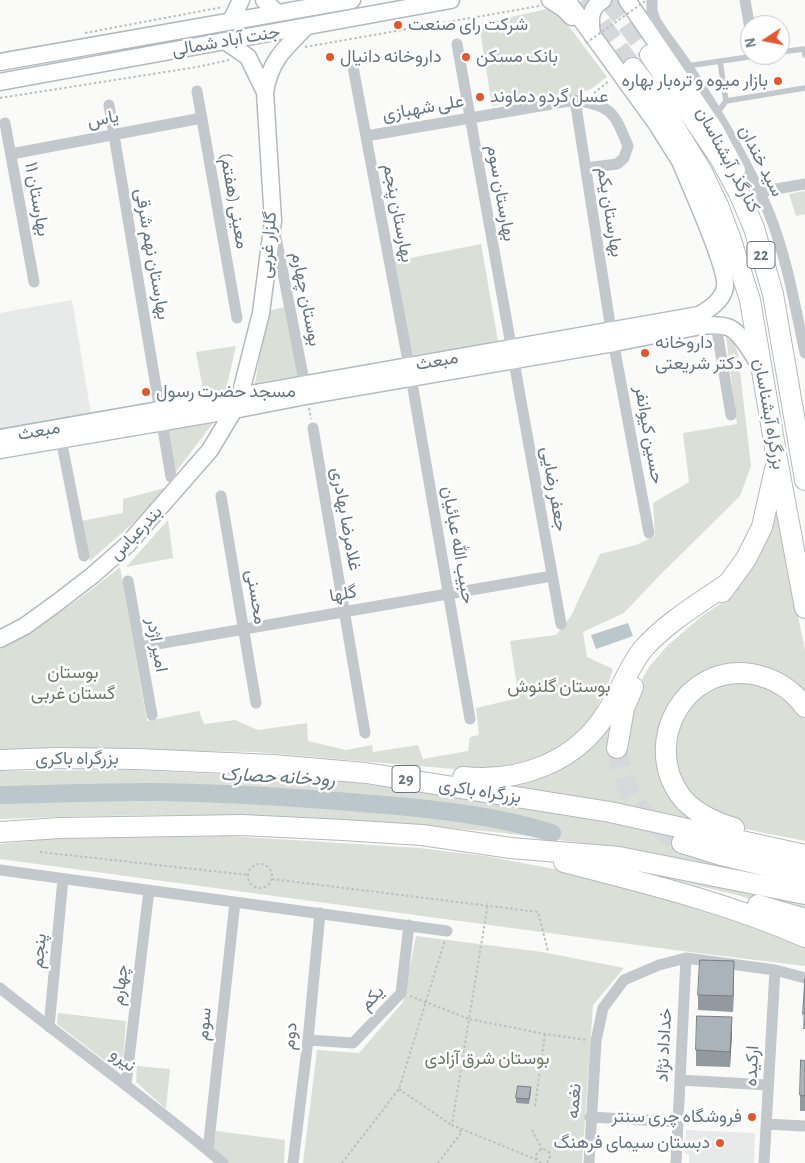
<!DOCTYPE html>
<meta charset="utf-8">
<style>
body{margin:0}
#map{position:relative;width:805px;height:1163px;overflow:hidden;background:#fafaf8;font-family:"Alegreya Sans",sans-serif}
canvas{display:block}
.north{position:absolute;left:740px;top:15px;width:50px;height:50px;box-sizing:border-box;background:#fff;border:1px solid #c1c8cd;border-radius:50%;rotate:259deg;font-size:14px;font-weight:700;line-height:20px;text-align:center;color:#657683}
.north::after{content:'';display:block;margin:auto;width:18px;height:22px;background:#e4572e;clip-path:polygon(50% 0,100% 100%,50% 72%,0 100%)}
</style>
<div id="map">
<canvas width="805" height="1163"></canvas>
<div class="north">N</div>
</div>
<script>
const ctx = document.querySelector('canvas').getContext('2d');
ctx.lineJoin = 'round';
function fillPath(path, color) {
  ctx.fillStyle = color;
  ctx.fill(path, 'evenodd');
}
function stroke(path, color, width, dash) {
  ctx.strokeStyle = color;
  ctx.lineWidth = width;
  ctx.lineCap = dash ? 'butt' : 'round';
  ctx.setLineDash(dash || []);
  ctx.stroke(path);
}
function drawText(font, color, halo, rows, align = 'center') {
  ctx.font = font + ' "Alegreya Sans",Vazirmatn,sans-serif';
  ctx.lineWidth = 5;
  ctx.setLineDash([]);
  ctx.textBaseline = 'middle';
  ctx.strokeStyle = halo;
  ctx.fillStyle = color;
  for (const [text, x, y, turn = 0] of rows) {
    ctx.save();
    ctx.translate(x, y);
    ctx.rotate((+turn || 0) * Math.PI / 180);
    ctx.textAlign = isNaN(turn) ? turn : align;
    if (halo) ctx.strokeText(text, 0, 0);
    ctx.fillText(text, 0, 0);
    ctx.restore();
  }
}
fillPath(new Path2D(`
 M 72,300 L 91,413 L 0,429 L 0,313 Z
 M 686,1130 L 755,1133 L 754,1163 L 689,1163 L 689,1155 L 685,1153 Z`), '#e8e9e9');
fillPath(new Path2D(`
 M 547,9 L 557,12 L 565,21 L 607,77 L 591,89 L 574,95 L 492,106 L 479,24 Z
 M 805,191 L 805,214 L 796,216 L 789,194 Z
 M 481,244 L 498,341 L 412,358 L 395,261 Z
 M 284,307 L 298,376 L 255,383 L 268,311 Z
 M 726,336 L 734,343 L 738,354 L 751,466 L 740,496 L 660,575 L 624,613 L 583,632 L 587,657 L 613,669 L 607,687 L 590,721 L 561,745 L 528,764 L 466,770 L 256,752 L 67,749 L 0,750 L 0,649 C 43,626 82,598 120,567 L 147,721 L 199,711 L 204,724 L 235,720 L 258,730 L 307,723 L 308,741 L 346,750 L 372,745 L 373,752 L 418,745 L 423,759 L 468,751 L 470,737 L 479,735 L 476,708 L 519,698 L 510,641 L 556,635 L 571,616 L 600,554 L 636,545 L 655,536 L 653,503 L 689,482 L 683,433 L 737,424 Z
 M 236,346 L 226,390 L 204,395 L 196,352 Z
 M 214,418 L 213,423 L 175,473 L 165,428 Z
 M 165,488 L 133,523 L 90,561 L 81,521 L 123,513 L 123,499 Z
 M 775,503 L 805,650 L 805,700 L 787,683 L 699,681 L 663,765 L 714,825 L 477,782 L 544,771 L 651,651 L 626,690 L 640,683 L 649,667 L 667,646 L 702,616 L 723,602 L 743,577 Z
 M 168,520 L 173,558 L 126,567 Z
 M 729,678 L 784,691 L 805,720 L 805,841 L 740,828 L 705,813 L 671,771 L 682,706 Z
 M 133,770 L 324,779 L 485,799 L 637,825 L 805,863 L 805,871 L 680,837 L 676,853 L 767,873 L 765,877 C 728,870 690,861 652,854 C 582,842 511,833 441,827 C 294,813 147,813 0,819 L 0,771 Z
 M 229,836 L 419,848 L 485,856 L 576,873 L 630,886 L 792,939 L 805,948 L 805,966 L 682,951 L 0,859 L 0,844 L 50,839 Z
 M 618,864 L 805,902 L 805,916 L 737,895 L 648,874 Z
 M 416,936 L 542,952 L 624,968 L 593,1005 L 582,1163 L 303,1163 L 317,1050 L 359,1053 L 403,1002 Z
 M 58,1013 L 126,1021 L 122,1074 L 57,1024 Z
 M 137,1066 L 170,1069 L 166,1109 L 136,1082 Z
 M 216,1131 L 285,1140 L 284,1163 L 228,1163 L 212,1150 Z`), '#dadfd7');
fillPath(new Path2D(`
 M 628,623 L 633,636 L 596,649 L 591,635 Z`), '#bbc7cb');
stroke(new Path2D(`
 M 0,795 C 52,794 104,792 156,792 C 224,793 293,797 361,803 C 425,808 490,814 552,833`), '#bbc7cb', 18);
stroke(new Path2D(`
 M 583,0 L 633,68
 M 609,0 L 650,55
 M 617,748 C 620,789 646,824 682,843`), '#d5d9db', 20, [20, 10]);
const secondary = new Path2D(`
 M 264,0 L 277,13
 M 550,0 L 564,9 L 572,17
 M 567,0 L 656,123 L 683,166
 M 627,0 L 715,129 L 737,170
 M 231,21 L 241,0
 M 592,35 C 590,20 589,8 603,0
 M 225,41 L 248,57 L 265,92
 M 0,62 L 352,0
 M 0,82 L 451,0
 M 0,438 L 699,315 C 710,309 723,300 725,287 C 728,266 687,180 678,156
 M 0,450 L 234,410 L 306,396 L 614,343 L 701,326 C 710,325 721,324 730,328 C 741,333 753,355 760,366
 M 0,639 L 25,626 L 58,602 L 93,575 L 127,545 L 210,450 L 234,410 L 240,396 L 261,313 L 273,221 L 265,92 C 270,61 284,49 306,27`);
const highway = new Path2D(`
 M 650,55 L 720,158 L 739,193 L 754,228 L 773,294 L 805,480
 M 633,68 L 661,105 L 702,172 L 718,205 L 730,237 L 750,300 L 777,459 L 805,608
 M 722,592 L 746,559 L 762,527 L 775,469
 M 617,748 L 624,708 L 633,687
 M 0,760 L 56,758 L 137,759 L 273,765 L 366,773 L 610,812 L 805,855
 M 463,777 C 519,783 577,762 607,712 C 620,692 628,668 643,649 C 667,622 701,602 730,582
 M 734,828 C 714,822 693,813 680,795 C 642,742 685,663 752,674 C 774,678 791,688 805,707
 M 0,832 L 60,828 L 242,825 L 343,830 L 422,835 L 511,848 L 619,857 L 805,894
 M 682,843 L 721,855 L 805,875
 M 564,862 C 645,883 728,903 805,937
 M 758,905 L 805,919`);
stroke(secondary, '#b3babf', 19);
stroke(highway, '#b4b9bd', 22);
stroke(new Path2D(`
 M 85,33 L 223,7
 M 305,47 L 539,6
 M 594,93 L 609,81
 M 0,98 L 197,67 L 229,60
 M 309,408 L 311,419
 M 40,852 L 248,875
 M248 876a12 12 0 1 1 24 0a12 12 0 1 1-24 0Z
 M 272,879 L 538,912 L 548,951
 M 410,996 L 469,1019 L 488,903
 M 399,1089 L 453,1126
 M 535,1106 L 545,1034
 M 532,1130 L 542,1149
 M 537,1160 L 452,1125 L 469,1019 L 545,1034 L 587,1040
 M 342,1163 L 399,1089 L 445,940
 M 438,1163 L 462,1132 L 457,1129
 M 541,1163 L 537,1160 L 536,1155 L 540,1150 C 549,1147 554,1157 546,1163`), '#bbbfc2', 2, [2.5, 2.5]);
stroke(new Path2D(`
 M 780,52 L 804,49 L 805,55
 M 720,61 L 726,101
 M 687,66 L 762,55
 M 717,113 L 726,101 L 805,88`), '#c3c8cc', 5.5);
stroke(new Path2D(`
 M 652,0 L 652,11 L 655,20 C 664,36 677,50 687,66 C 718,113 747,162 769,213 C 787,258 795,306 805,353
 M 745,0 L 750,29
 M 457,44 L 561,624
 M 353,67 L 411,377 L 470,719
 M 197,91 L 237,318
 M 575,100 L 611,330 L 649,533
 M 109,105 L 171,477
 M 5,123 L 34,282
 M 366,136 L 575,100 C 612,106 614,112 628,146 L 624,158 L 617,164 L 586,168
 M 11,154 L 202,118
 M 759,192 L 805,184
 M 275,232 L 306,391
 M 716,325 L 731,415
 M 313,428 L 365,733
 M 61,439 L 84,556
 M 221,496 L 256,703
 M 128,581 L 152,715
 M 140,647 L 552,576
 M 0,870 L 447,931
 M 0,988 C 74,1047 151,1102 223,1163
 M 49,1027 L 63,879
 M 308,1040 L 353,1043 L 401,993 L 409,925
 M 680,1080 L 768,1085
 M 126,1084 L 149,890
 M 590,1117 L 678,1122
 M 766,1124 L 805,1126
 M 208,1150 L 235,902
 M 293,1163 L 308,1040 L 320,913
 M 589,1163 L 596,1041 L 603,1008 L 624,980 L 659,965 L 686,958 L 775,970 L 805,978
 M 676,1163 L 686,958
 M 764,1163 L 775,970`), '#c3c8cc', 11);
stroke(secondary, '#fff', 16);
stroke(highway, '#fff', 20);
stroke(new Path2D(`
 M 586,43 L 647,0`), '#bbbfc2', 2, [2.5, 2.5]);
fillPath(new Path2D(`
 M 734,977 L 733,1012 L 698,1010 L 698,995 Z
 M 805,979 L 805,1029 L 803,1029 Z
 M 732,1033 L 730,1067 L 696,1066 L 696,1050 Z
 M 805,1061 L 805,1111 L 800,1111 L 800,1095 Z
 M 531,1092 L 529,1104 L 516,1103 L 516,1098 Z`), '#929a9f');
fillPath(new Path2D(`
 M 734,961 L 734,977 L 733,1012 L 733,996 Z
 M 732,1017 L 732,1033 L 730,1067 L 730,1052 Z`), '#777d82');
const building = new Path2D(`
 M 700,960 L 734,961 L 733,996 L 698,995 Z
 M 805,979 L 805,1014 L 803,1014 Z
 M 697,1016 L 732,1017 L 730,1052 L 696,1050 Z
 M 801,1060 L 805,1061 L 805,1096 L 800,1095 Z
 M 518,1086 L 531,1087 L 529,1099 L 516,1098 Z`);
fillPath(building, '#aab3b9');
stroke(building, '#777d82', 1);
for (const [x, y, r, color] of [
 [398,25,5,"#e4572e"],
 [330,57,5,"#e4572e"],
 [466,57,5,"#e4572e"],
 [778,81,5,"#e4572e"],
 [480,97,5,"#e4572e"],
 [645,353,5,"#e4572e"],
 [146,392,5,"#e4572e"],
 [752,1117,5,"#e4572e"],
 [720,1143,5,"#e4572e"]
]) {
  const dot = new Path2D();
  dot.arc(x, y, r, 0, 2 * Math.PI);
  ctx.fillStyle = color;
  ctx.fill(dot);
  stroke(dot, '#fff', 2);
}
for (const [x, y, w] of [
 [761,255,28],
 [406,779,28]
]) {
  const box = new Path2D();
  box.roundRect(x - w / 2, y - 13.5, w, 27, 4);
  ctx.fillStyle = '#fff';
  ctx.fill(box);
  stroke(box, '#657683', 1);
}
drawText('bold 16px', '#657683', null, [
 ["22",761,255],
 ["29",406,779]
]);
drawText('18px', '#657683', '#fff', [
 ["شرکت رای صنعت",408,25],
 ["داروخانه دانیال",340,57],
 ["بانک مسکن",476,57],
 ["بازار میوه و تره‌بار بهاره",768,81,"right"],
 ["عسل گردو دماوند",490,97],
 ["داروخانه",655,343],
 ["دکتر شریعتی",655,364],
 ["مسجد حضرت رسول",156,392],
 ["فروشگاه چری سنتر",742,1117,"right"],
 ["دبستان سیمای فرهنگ",710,1143,"right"]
], 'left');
drawText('18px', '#657683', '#fff', [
 ["جنت آباد شمالی",226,41,-10],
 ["علی شهبازی",423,108,-10],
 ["یاس",103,119,-11],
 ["کنارگذر آبشناسان",728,160,62],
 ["سید خندان",761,161,63],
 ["بهارستان سوم",501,193,80],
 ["بهارستان ۱۱",37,199,80],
 ["معینی (هفتم)",234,201,80],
 ["بهارستان یکم",610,212,81],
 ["بهارستان پنجم",398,213,79],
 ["گلزار غربی",268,245,-85],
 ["بهارستان نهم شرقی",152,254,80],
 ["بوستان چهارم",306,299,79],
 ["مبعث",437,361,-10],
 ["بزرگراه آبشناسان",769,414,80],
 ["مبعث",39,431,-10],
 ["حسین کیوانفر",649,435,80],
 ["جعفر رضایی",554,489,80],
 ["غلامرضا بهادری",346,519,80],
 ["بندرعباس",136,533,-46],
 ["حبیب الله عبائیان",458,545,80],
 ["گلها",343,594,-10],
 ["محسنی",256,597,81],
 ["امیر اژدر",157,645,80],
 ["بزرگراه باکری",77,759],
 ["بزرگراه باکری",480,791,9],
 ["پنجم",39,951,-85],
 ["چهارم",120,985,-83],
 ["یکم",372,998,-47],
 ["سوم",204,1024,-84],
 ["دوم",290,1036,-84],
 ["خداداد نژاد",664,1045,-87],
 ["نیرو",123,1060,37],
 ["ارکیده",752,1066,-87],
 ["نغمه",574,1101,-86]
]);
drawText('18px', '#687a64', '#fff', [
 ["بوستان",73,673],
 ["گستان غربی",73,694],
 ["بوستان گلنوش",559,687],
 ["بوستان شرق آزادی",487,1059]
]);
drawText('italic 19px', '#60757c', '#fff', [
 ["رودخانه حصارک",278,777,3]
]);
</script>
